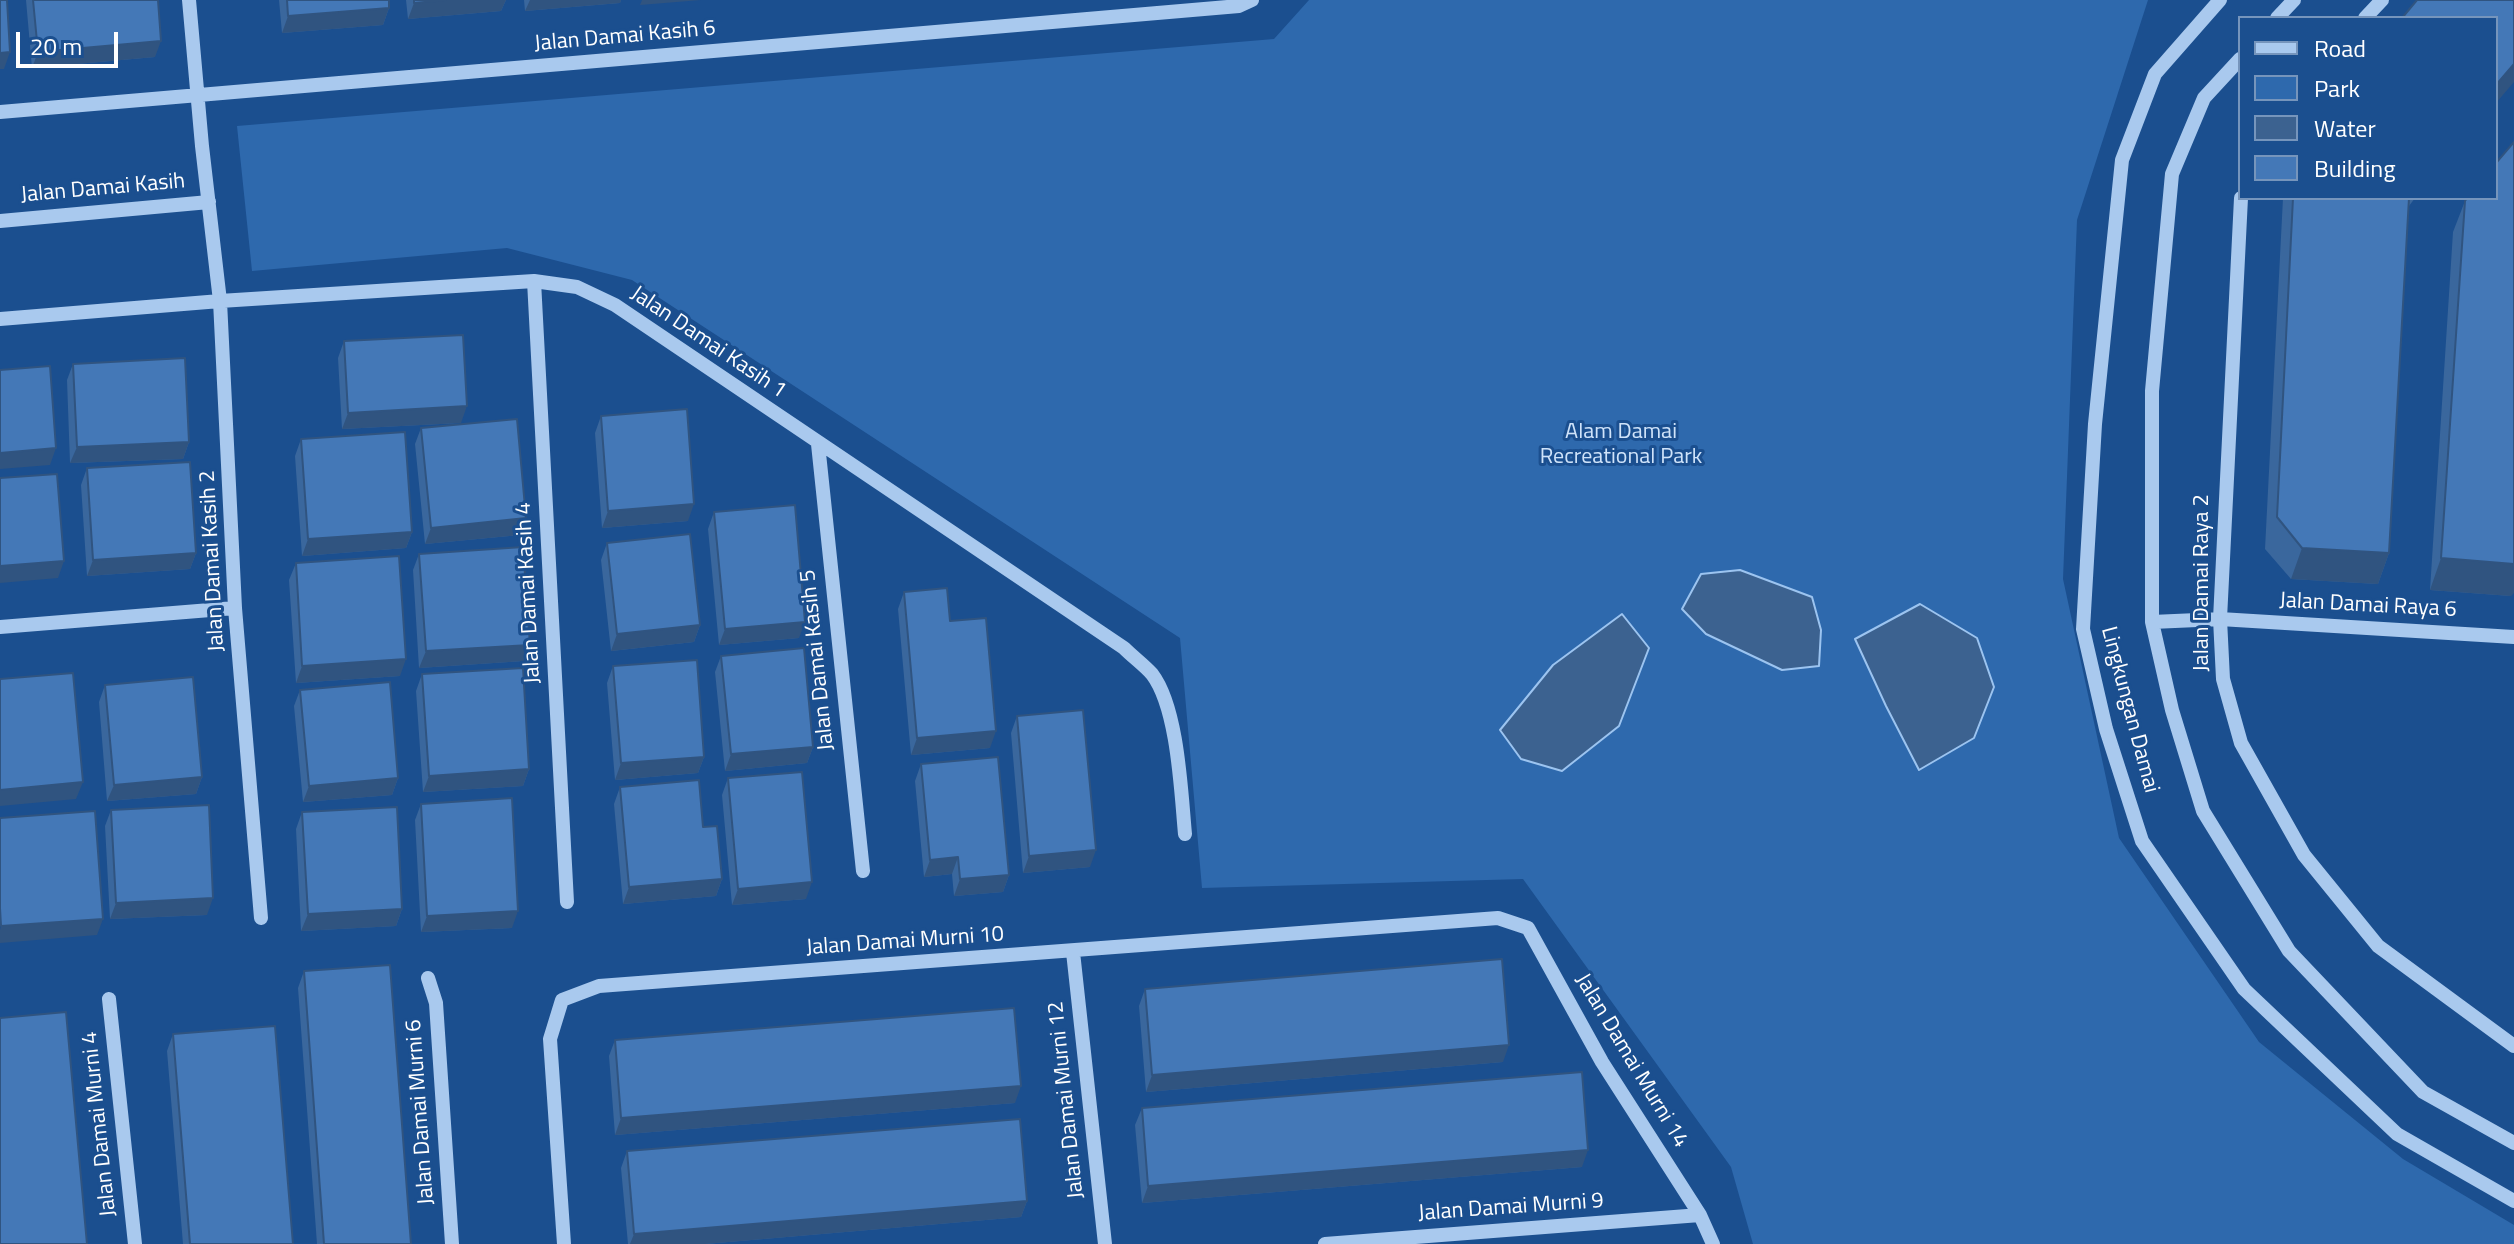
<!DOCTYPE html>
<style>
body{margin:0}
#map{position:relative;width:2514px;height:1244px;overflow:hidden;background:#1b4f8f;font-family:"Titillium Web",sans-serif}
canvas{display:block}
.legend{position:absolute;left:2238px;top:16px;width:260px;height:184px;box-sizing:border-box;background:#1b4f8f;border:2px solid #7695bc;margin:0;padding:10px 14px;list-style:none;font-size:24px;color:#fff}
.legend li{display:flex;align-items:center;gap:16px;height:40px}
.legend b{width:40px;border:2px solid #7695bc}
.scale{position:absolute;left:16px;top:32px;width:102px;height:36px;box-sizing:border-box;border:4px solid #fff;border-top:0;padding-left:10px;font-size:24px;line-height:28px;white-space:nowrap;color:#fff;-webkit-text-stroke:6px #1b4f8f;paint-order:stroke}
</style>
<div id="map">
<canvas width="2514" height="1244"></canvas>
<ul class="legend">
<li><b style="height:10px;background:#a9c9ee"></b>Road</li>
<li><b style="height:22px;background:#2e69ad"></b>Park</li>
<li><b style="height:22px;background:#3c6290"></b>Water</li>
<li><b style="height:22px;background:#4478b7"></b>Building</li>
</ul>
<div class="scale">20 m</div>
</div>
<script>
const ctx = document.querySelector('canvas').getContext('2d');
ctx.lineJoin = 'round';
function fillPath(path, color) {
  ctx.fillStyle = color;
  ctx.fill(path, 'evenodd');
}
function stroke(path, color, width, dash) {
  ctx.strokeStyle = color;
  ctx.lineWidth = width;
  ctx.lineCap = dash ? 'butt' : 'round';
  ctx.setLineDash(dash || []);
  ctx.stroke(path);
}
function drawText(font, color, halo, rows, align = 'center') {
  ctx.font = font + ' "Titillium Web",sans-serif';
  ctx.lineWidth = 6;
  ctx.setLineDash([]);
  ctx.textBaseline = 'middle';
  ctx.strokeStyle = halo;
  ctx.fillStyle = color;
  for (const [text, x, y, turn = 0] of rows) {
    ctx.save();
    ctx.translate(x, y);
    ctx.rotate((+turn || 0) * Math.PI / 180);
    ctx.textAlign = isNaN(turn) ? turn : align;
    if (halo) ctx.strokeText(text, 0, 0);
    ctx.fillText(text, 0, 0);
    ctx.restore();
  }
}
fillPath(new Path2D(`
 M 1309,0 L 2148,0 L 2077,220 L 2063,579 L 2119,838 L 2259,1042 L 2403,1159 L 2514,1225 L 2514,1244 L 1753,1244 L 1731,1167 L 1523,879 L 1202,888 L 1180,638 L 632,280 L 507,248 L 252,271 L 237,126 L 1274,39 Z`), '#2e69ad');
const water = new Path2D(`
 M 1740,570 L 1812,597 L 1821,630 L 1819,666 L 1782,670 L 1706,634 L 1682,609 L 1701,574 Z
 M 1920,604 L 1977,638 L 1994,687 L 1974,738 L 1919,770 L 1886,706 L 1855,639 Z
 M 1622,614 L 1649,648 L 1619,726 L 1562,771 L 1521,759 L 1500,730 L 1553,665 Z`);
fillPath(water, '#3c6290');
stroke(water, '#9cc4f0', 2);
stroke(new Path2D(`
 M 189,0 L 202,146 L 220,301 L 235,608 L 261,918
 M 2220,0 L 2155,74 L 2122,160 L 2095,424 L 2083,629 L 2106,729 L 2142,841 L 2244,989 L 2397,1134 L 2514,1201
 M 2277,18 L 2294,0
 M 2365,18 L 2382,0
 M 2240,59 L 2204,98 L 2172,174 L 2152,391 L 2152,622 L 2172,710 L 2203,811 L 2289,951 L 2423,1092 L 2514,1143
 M 0,112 L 1239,6 L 1252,0
 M 2241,198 L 2220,619 L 2223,679 L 2241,743 L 2304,855 L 2378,946 L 2514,1046
 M 0,221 L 209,202
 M 534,281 L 567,902
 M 0,319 L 220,301 L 534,281 L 577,287 L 615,305 L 1124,648 C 1133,657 1144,665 1152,674 C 1178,708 1181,792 1185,834
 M 818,444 L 863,871
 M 2152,622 L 2220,619 L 2514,637
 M 0,627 L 235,608
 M 1073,952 L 1105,1244
 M 428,978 L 436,1003 L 452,1244
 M 109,999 L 135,1244
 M 564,1244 L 550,1039 L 562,1000 L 599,986 L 1498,918 L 1528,928 L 1602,1062 L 1700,1215 L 1713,1244
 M 1325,1244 L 1700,1215`), '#a9c9ee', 14);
fillPath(new Path2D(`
 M 26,0 L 158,0 L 155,57 L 32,68 Z
 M 279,0 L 389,0 L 389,8 L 383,25 L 282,33 Z
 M 406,0 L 506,0 L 501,11 L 408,19 Z
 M 524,0 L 621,0 L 620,3 L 525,11 Z
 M 2283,198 L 2415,198 L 2409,206 L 2389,553 L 2378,584 L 2291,579 L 2265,549 Z
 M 2465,201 L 2511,596 L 2430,590 L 2453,232 Z
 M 344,341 L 461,423 L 342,429 L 338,358 Z
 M 73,364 L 189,442 L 183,459 L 70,463 L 67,380 Z
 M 601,416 L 688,521 L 602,528 L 595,433 Z
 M 421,428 L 520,535 L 425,544 L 415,444 Z
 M 301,439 L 412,532 L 406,548 L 302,556 L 295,456 Z
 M 87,468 L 196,553 L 190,569 L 87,576 L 81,485 Z
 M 714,512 L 799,638 L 719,645 L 708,529 Z
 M 607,543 L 700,625 L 694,642 L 611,651 L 601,560 Z
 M 419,554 L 524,661 L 419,668 L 413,570 Z
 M 296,563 L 400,676 L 296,683 L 289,580 Z
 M 904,592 L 950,621 L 990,748 L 911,755 L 898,609 Z
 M 721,656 L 813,747 L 807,763 L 725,771 L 715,672 Z
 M 613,666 L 704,757 L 698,773 L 615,780 L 607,683 Z
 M 422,674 L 529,769 L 523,786 L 423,792 L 416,691 Z
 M 105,685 L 202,777 L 196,794 L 107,801 L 99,702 Z
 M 300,690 L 398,778 L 392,795 L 303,802 L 294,706 Z
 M 1017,716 L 1090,867 L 1023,873 L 1011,733 Z
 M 921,764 L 1009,875 L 1003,892 L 954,896 L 952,874 L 924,877 L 915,781 Z
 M 728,778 L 806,899 L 732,905 L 722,795 Z
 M 620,787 L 703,827 L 722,879 L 716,896 L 623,904 L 614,804 Z
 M 421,804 L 512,928 L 421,932 L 415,820 Z
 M 111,810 L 207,915 L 110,919 L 105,826 Z
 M 302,812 L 402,909 L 396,926 L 301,931 L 296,829 Z
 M 304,971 L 411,1244 L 317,1244 L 298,988 Z
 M 1145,989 L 1503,1062 L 1146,1092 L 1139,1006 Z
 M 173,1034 L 293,1244 L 183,1244 L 167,1051 Z
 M 615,1040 L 1015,1103 L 615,1135 L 609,1056 Z
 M 1142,1108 L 1582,1167 L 1142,1203 L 1135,1125 Z
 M 627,1151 L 1027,1201 L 1021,1217 L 705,1244 L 628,1244 L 621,1168 Z`), '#3a679d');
fillPath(new Path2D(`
 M 446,0 L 506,0 L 501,11 L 408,19 L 414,3 Z
 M 530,0 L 621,0 L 620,3 L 525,11 Z
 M 642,0 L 701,0 L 640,5 Z
 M 389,8 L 383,25 L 282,33 L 288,16 Z
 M 161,41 L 155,57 L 32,68 L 38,52 Z
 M 10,52 L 4,69 L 0,69 L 0,53 Z
 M 2514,64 L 2514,82 L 2496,103 L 2496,85 Z
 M 467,406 L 461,423 L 342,429 L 348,413 Z
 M 189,442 L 183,459 L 70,463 L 77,447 Z
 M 56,448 L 50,465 L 0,469 L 0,453 Z
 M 694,504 L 688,521 L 602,528 L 608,511 Z
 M 526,518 L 520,535 L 425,544 L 431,528 Z
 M 412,532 L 406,548 L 302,556 L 308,539 Z
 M 2302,548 L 2389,553 L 2378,584 L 2291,579 Z
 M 196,553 L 190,569 L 87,576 L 93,560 Z
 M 2441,558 L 2514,564 L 2514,593 L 2511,596 L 2430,590 Z
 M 64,561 L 58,578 L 0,583 L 0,566 Z
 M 805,622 L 799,638 L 719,645 L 725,629 Z
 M 700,625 L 694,642 L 611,651 L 617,634 Z
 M 530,645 L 524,661 L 419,668 L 426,651 Z
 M 406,659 L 400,676 L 296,683 L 302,666 Z
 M 996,731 L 990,748 L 911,755 L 917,738 Z
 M 813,747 L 807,763 L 725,771 L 731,754 Z
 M 704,757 L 698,773 L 615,780 L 621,763 Z
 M 529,769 L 523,786 L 423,792 L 429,776 Z
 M 202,777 L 196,794 L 107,801 L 114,785 Z
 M 398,778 L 392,795 L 303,802 L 309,786 Z
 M 83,782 L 76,799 L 0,806 L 0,790 Z
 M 1096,850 L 1090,867 L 1023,873 L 1029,856 Z
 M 958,857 L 952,874 L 924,877 L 930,860 Z
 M 1009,875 L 1003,892 L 954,896 L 960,879 Z
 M 722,879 L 716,896 L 623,904 L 629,887 Z
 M 812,882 L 806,899 L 732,905 L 738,889 Z
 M 213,898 L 207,915 L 110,919 L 116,903 Z
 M 402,909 L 396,926 L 301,931 L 308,914 Z
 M 518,911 L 512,928 L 421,932 L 427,916 Z
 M 103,919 L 97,935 L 0,943 L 0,930 L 1,926 Z
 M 1509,1045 L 1503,1062 L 1146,1092 L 1152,1075 Z
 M 1021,1086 L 1015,1103 L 615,1135 L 621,1118 Z
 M 1588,1150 L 1582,1167 L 1142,1203 L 1148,1186 Z
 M 1027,1201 L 1021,1217 L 705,1244 L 630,1244 L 634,1234 Z`), '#305480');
const building = new Path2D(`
 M 0,0 L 7,0 L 10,52 L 0,53 Z
 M 33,0 L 158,0 L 161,41 L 38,52 Z
 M 287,0 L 389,0 L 389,8 L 288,16 Z
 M 414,0 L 446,0 L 414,3 Z
 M 2417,0 L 2514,0 L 2514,64 L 2496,85 L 2496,18 L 2402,18 Z
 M 2514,142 L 2514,564 L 2441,558 L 2465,201 L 2467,198 L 2496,198 L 2496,163 Z
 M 2293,198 L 2409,198 L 2389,553 L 2302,548 L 2277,517 Z
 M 463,335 L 467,406 L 348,413 L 344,341 Z
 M 185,358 L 189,442 L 77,447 L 73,364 Z
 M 50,366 L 56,448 L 0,453 L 0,370 Z
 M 687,409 L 694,504 L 608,511 L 601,416 Z
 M 517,419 L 526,518 L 431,528 L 421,428 Z
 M 405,432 L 412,532 L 308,539 L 301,439 Z
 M 190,462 L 196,553 L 93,560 L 87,468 Z
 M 57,474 L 64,561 L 0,566 L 0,478 Z
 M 795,505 L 805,622 L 725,629 L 714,512 Z
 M 690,534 L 700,625 L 617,634 L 607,543 Z
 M 523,547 L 530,645 L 426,651 L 419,554 Z
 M 399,556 L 406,659 L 302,666 L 296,563 Z
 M 947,588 L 950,621 L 986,618 L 996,731 L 917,738 L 904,592 Z
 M 804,648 L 813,747 L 731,754 L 721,656 Z
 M 697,660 L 704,757 L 621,763 L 613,666 Z
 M 523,668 L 529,769 L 429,776 L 422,674 Z
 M 73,673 L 83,782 L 0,790 L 0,679 Z
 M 193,677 L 202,777 L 114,785 L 105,685 Z
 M 390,682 L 398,778 L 309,786 L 300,690 Z
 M 1083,710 L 1096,850 L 1029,856 L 1017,716 Z
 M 998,757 L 1009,875 L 960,879 L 958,857 L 930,860 L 921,764 Z
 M 802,772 L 812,882 L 738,889 L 728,778 Z
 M 699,780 L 703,827 L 717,826 L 722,879 L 629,887 L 620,787 Z
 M 512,798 L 518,911 L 427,916 L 421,804 Z
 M 209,805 L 213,898 L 116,903 L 111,810 Z
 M 397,807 L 402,909 L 308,914 L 302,812 Z
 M 95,811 L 103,919 L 1,926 L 0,908 L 0,818 Z
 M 1502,959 L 1509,1045 L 1152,1075 L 1145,989 Z
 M 390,965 L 411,1244 L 324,1244 L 304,971 Z
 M 1014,1008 L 1021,1086 L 621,1118 L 615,1040 Z
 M 66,1012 L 87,1244 L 0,1244 L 0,1018 Z
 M 275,1026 L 293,1244 L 190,1244 L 173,1034 Z
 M 1582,1072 L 1588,1150 L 1148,1186 L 1142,1108 Z
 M 1020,1119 L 1027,1201 L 634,1234 L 627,1151 Z`);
fillPath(building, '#4478b7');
stroke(building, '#305480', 2);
drawText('22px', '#fff', '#1b4f8f', [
 ["Jalan Damai Kasih 6",625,37,-5],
 ["Jalan Damai Kasih",103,189,-5],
 ["Jalan Damai Kasih 1",708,343,34],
 ["Jalan Damai Kasih 2",213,561,-93],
 ["Jalan Damai Raya 2",2203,583,-90],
 ["Jalan Damai Kasih 4",529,593,-93],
 ["Jalan Damai Raya 6",2368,606,3],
 ["Jalan Damai Kasih 5",818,660,-96],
 ["Lingkungan Damai",2129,710,75],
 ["Jalan Damai Murni 10",905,942,-4],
 ["Jalan Damai Murni 14",1631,1061,59],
 ["Jalan Damai Murni 12",1067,1100,-96],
 ["Jalan Damai Murni 6",421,1112,-94],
 ["Jalan Damai Murni 4",100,1124,-96],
 ["Jalan Damai Murni 9",1511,1208,-4]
]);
drawText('22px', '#cfe3fa', '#1b4f8f', [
 ["Alam Damai",1621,433],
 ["Recreational Park",1621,458]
]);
</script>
